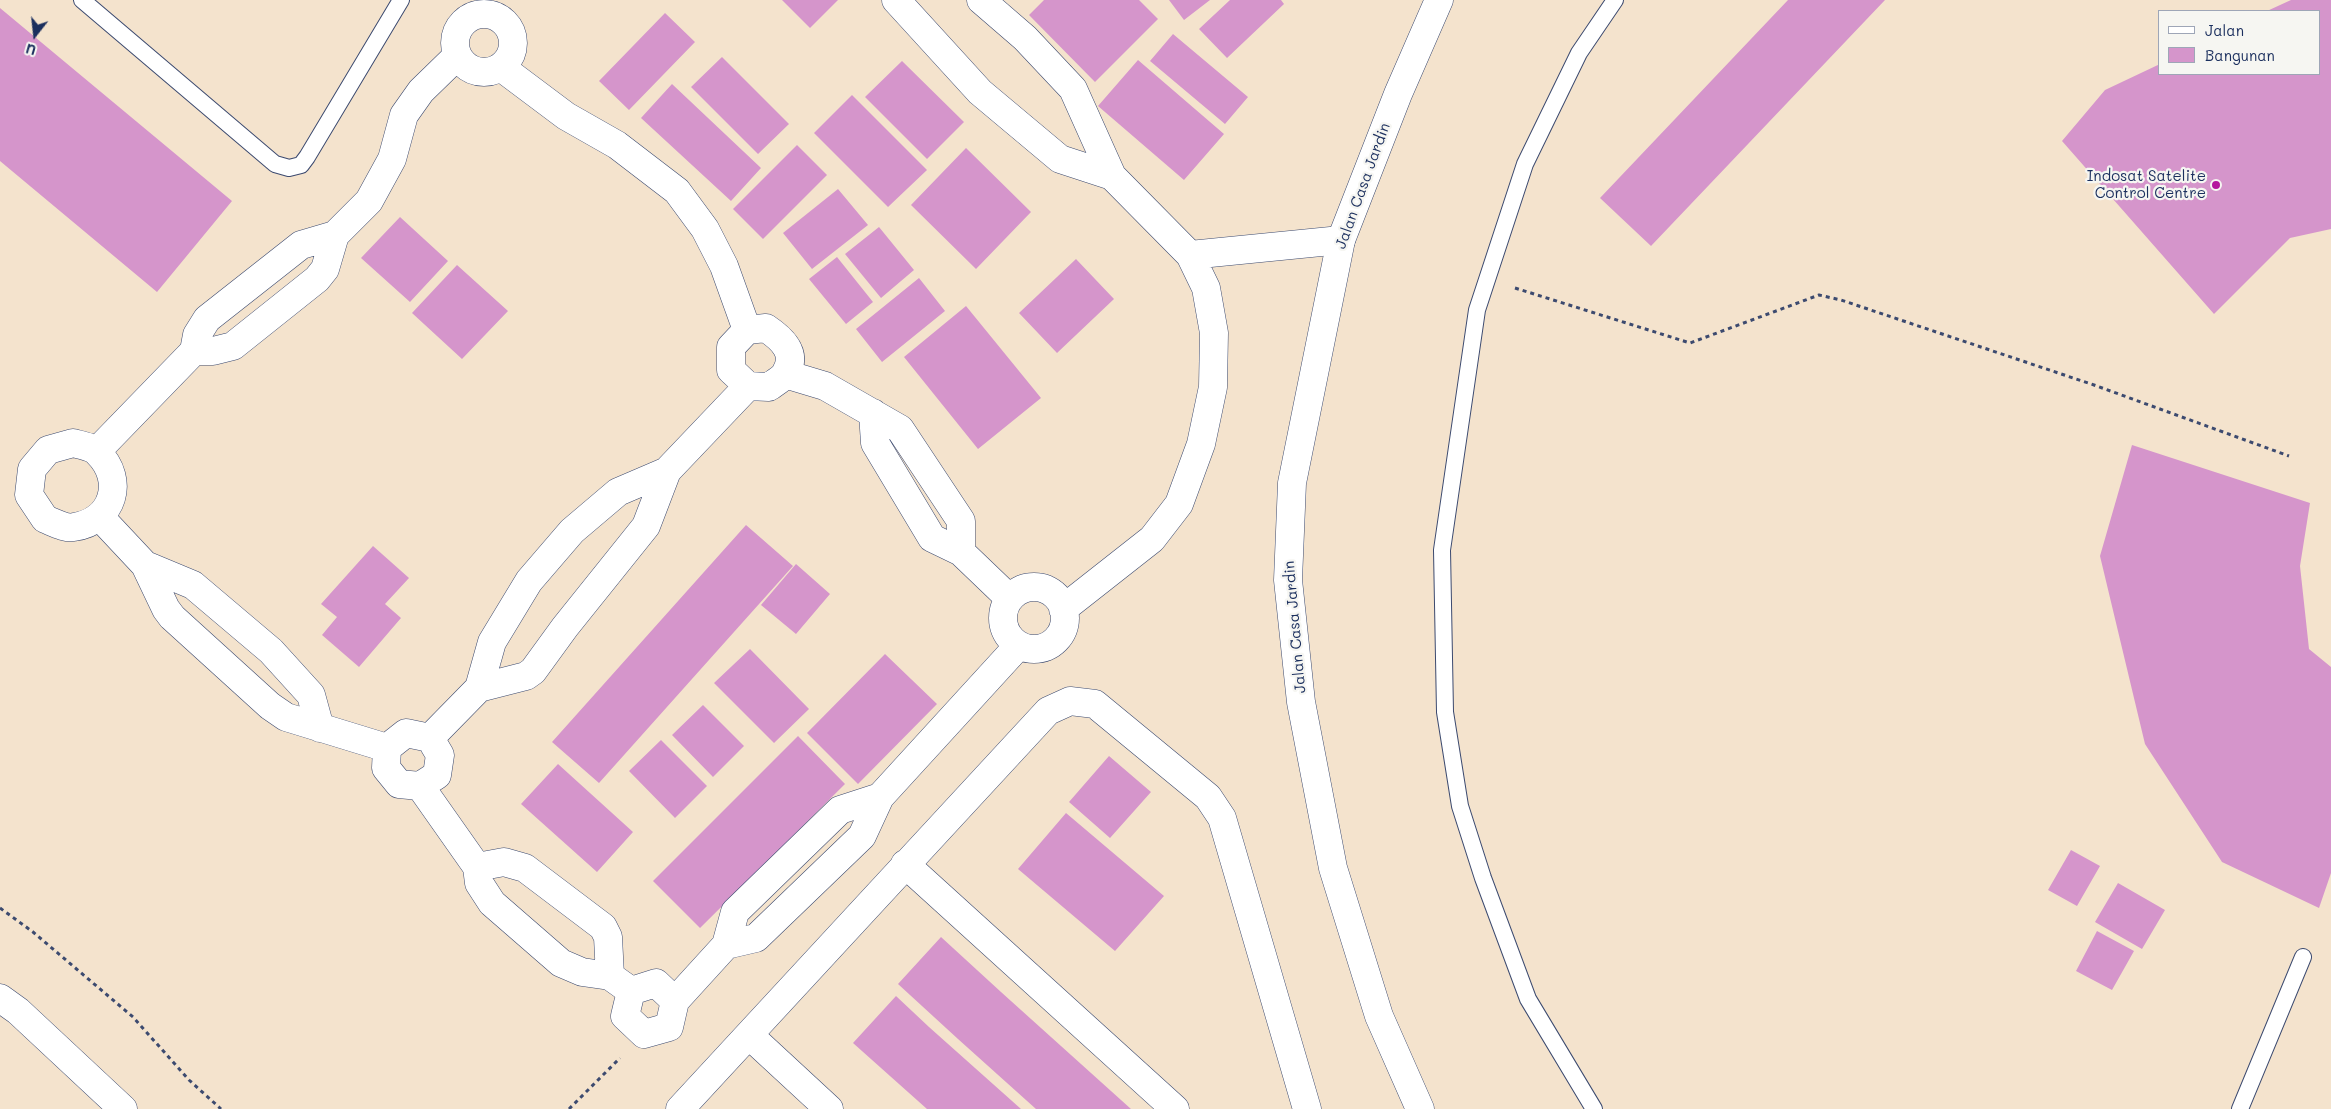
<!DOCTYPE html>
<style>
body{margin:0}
#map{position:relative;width:2331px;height:1109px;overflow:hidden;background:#f4e3cd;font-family:Mali,sans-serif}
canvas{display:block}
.legend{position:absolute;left:2158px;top:10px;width:162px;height:65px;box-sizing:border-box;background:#f6f6f2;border:1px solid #9ea6b7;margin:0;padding:6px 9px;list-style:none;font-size:15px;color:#1b2f5e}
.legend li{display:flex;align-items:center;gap:10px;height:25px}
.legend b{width:25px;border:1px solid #9ea6b7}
.north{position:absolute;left:10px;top:10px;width:50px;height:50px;-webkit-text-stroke:4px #f6f6f2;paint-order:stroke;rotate:196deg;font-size:14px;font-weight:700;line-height:20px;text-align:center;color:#1b2f5e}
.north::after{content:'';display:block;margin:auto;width:18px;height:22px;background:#1b2f5e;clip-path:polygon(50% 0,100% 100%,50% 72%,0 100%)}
</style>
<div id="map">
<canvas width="2331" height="1109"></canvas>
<ul class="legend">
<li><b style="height:6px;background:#fff"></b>Jalan</li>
<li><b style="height:14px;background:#d595cb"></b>Bangunan</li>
</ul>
<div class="north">U</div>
</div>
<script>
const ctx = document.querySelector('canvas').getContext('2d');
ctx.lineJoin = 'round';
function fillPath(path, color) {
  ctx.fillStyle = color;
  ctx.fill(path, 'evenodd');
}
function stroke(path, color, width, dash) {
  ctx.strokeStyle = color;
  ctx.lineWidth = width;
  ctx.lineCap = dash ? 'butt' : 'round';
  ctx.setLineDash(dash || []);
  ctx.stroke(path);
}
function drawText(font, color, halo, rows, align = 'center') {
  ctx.font = font + ' Mali,sans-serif';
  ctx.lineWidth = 4.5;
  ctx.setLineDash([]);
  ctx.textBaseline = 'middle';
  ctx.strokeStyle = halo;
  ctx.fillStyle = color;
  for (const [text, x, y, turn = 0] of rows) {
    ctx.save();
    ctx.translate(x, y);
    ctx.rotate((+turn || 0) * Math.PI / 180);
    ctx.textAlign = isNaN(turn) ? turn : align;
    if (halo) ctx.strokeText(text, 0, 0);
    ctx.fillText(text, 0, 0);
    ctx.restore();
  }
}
fillPath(new Path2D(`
 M 782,0 L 838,0 L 810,28 Z
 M 1044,0 L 1139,0 L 1158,19 L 1095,82 L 1029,15 Z
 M 1169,0 L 1210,0 L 1184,20 Z
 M 1230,0 L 1281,0 L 1284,4 L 1227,58 L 1199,29 Z
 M 1788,0 L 1885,0 L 1651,246 L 1600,198 Z
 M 2291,0 L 2331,0 L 2331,229 L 2290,238 L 2214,314 L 2062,141 L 2105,90 L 2160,64 L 2160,74 L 2320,74 L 2320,11 L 2267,11 Z
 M 0,8 L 232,201 L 157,292 L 0,161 Z
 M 665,13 L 695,42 L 629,110 L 599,81 Z
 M 1173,34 L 1248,97 L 1225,124 L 1150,61 Z
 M 722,57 L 789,124 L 758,154 L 691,87 Z
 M 1138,60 L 1224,134 L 1184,180 L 1098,106 Z
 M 902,61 L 964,122 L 927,159 L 865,97 Z
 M 672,84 L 761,168 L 731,201 L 641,118 Z
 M 852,95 L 927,170 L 888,207 L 814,133 Z
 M 797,145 L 827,175 L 763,239 L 733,209 Z
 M 966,148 L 1031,212 L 976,269 L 911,205 Z
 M 838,189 L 868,225 L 812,269 L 783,233 Z
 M 400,217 L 448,261 L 410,302 L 361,258 Z
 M 879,227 L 914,270 L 881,298 L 845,254 Z
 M 837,257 L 873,302 L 846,324 L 809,279 Z
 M 1076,259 L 1114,299 L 1057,353 L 1019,313 Z
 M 457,265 L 508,311 L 462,359 L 412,313 Z
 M 919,278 L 945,311 L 882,362 L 856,329 Z
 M 966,306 L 1041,398 L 978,449 L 904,357 Z
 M 2132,445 L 2310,503 L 2300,566 L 2309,649 L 2331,667 L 2331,873 L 2319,908 L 2222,862 L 2145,744 L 2100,556 Z
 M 746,525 L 793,566 L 599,783 L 552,742 Z
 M 373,546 L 409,578 L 385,604 L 401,618 L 359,667 L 322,635 L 337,617 L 321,604 Z
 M 796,564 L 830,594 L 796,634 L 761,605 Z
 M 750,649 L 809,709 L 774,743 L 714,683 Z
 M 885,654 L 937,704 L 858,784 L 807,733 Z
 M 703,705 L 744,746 L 713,777 L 672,735 Z
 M 798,736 L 845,784 L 700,928 L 653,881 Z
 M 661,740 L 707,786 L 675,818 L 629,771 Z
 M 1109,756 L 1151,792 L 1110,838 L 1069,802 Z
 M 558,764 L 633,832 L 597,872 L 521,804 Z
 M 1066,813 L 1164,896 L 1115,951 L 1018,869 Z
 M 2071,850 L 2100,866 L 2077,906 L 2048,890 Z
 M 2118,883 L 2165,910 L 2142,949 L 2095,922 Z
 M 2097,931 L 2134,951 L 2112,990 L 2076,971 Z
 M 941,937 L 1001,992 L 1131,1109 L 1036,1109 L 958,1039 L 898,984 Z
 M 896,996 L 929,1027 L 1021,1109 L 927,1109 L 853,1043 Z`), '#d595cb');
const service = new Path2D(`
 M 82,0 L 275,164 L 289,168 L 301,165 L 307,157 L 401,0
 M 1594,1109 L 1528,999 L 1483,878 L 1460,806 L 1445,712 L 1442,550 L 1477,310 L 1525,164 L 1579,53 L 1615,0
 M 2240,1109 L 2303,957`);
const minor = new Path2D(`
 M 896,0 L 980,92 L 1060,159 L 1112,176
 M 981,0 L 1025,38 L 1073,89 L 1112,176 L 1190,255 L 1206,288 L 1214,333 L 1213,387 L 1201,444 L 1179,504 L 1152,539 L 1063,609
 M455 43a29 29 0 1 1 58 0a29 29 0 1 1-58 0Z
 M 502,68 L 566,116 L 617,145 L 677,191 L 705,229 L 724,266 L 747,330
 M 1190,255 L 1341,240
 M 766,328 C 781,338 799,353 785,374 C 782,379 774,383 769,387 L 748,386 L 731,370 L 731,347 L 747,330 Z
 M 194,351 L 213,351 L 233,346 L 317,279 L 325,269 L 335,235 L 369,201 L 392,159 L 404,115 L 421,91 L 457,56
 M 785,374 L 825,386 L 900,429 L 961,521 L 961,552
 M 873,413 L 875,443 L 932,538 L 961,552 L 1009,598
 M 73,443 C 80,445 93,447 98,453 C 125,480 114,521 74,527 C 66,529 53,522 45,519 L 29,495 L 32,469 L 48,450 Z
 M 97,451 L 194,351 L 197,335 L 207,319 L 301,245 L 335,235
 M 100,517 L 145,565 L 166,609 L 172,617 L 270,706 L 286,717 L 387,748
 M 145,565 L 193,585 L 271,651 L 311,695 L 320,728
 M1003 618a31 31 0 1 1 62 0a31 31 0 1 1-62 0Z
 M 479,688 L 526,676 L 533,671 L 565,627 L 646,526 L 667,471
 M 406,733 L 430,738 L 440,755 L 437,775 L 420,786 L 399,784 L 386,768 L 387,748 Z
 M 430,738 L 479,688 L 492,642 L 529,581 L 572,531 L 618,492 L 667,471 L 748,386
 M 420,786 L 477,867 L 479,883 L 492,903 L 561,963 L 582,972 L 610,976 L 631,991
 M 905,864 L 1175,1109
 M 477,867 L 504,862 L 525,868 L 603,927 L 608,937 L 610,976
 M 726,945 L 756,938 L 862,836 L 880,797 L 1019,645
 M 656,983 L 675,1001 L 669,1027 L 644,1034 L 625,1016 L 631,991 Z
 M 0,998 L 18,1011 L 123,1109
 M 675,1001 L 726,945 L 735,912 L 840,810 L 880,797
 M 749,1035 L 829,1109
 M 680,1109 L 1048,711 L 1070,701 L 1095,704 L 1208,797 L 1222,818 L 1307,1109`);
const tertiary = new Path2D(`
 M 1420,1109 L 1379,1016 L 1333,868 L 1301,702 L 1288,580 L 1292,483 L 1341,240 L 1398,94 L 1439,0`);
stroke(service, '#3c4a6f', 18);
stroke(minor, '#3c4a6f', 29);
stroke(tertiary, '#3c4a6f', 29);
stroke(new Path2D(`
 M 1515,288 L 1690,343 L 1819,295 L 1841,300 L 2094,385 L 2289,456
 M 0,908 L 33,932 L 133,1017 L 189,1080 L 221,1109
 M 569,1109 L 620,1058`), '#3c4a6f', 3, [4, 4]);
stroke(service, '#fff', 16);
stroke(minor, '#fff', 28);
stroke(tertiary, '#fff', 28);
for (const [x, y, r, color] of [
 [2216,185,5,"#b5179e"]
]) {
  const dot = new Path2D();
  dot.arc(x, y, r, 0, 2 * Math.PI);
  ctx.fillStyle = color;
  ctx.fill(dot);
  stroke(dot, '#f6f6f2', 2);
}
drawText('15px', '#1b2f5e', '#f6f6f2', [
 ["Indosat Satelite",2206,176],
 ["Control Centre",2206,193]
], 'right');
drawText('15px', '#1b2f5e', '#f6f6f2', [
 ["Jalan Casa Jardin",1363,186,-70],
 ["Jalan Casa Jardin",1295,627,-95]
]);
</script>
